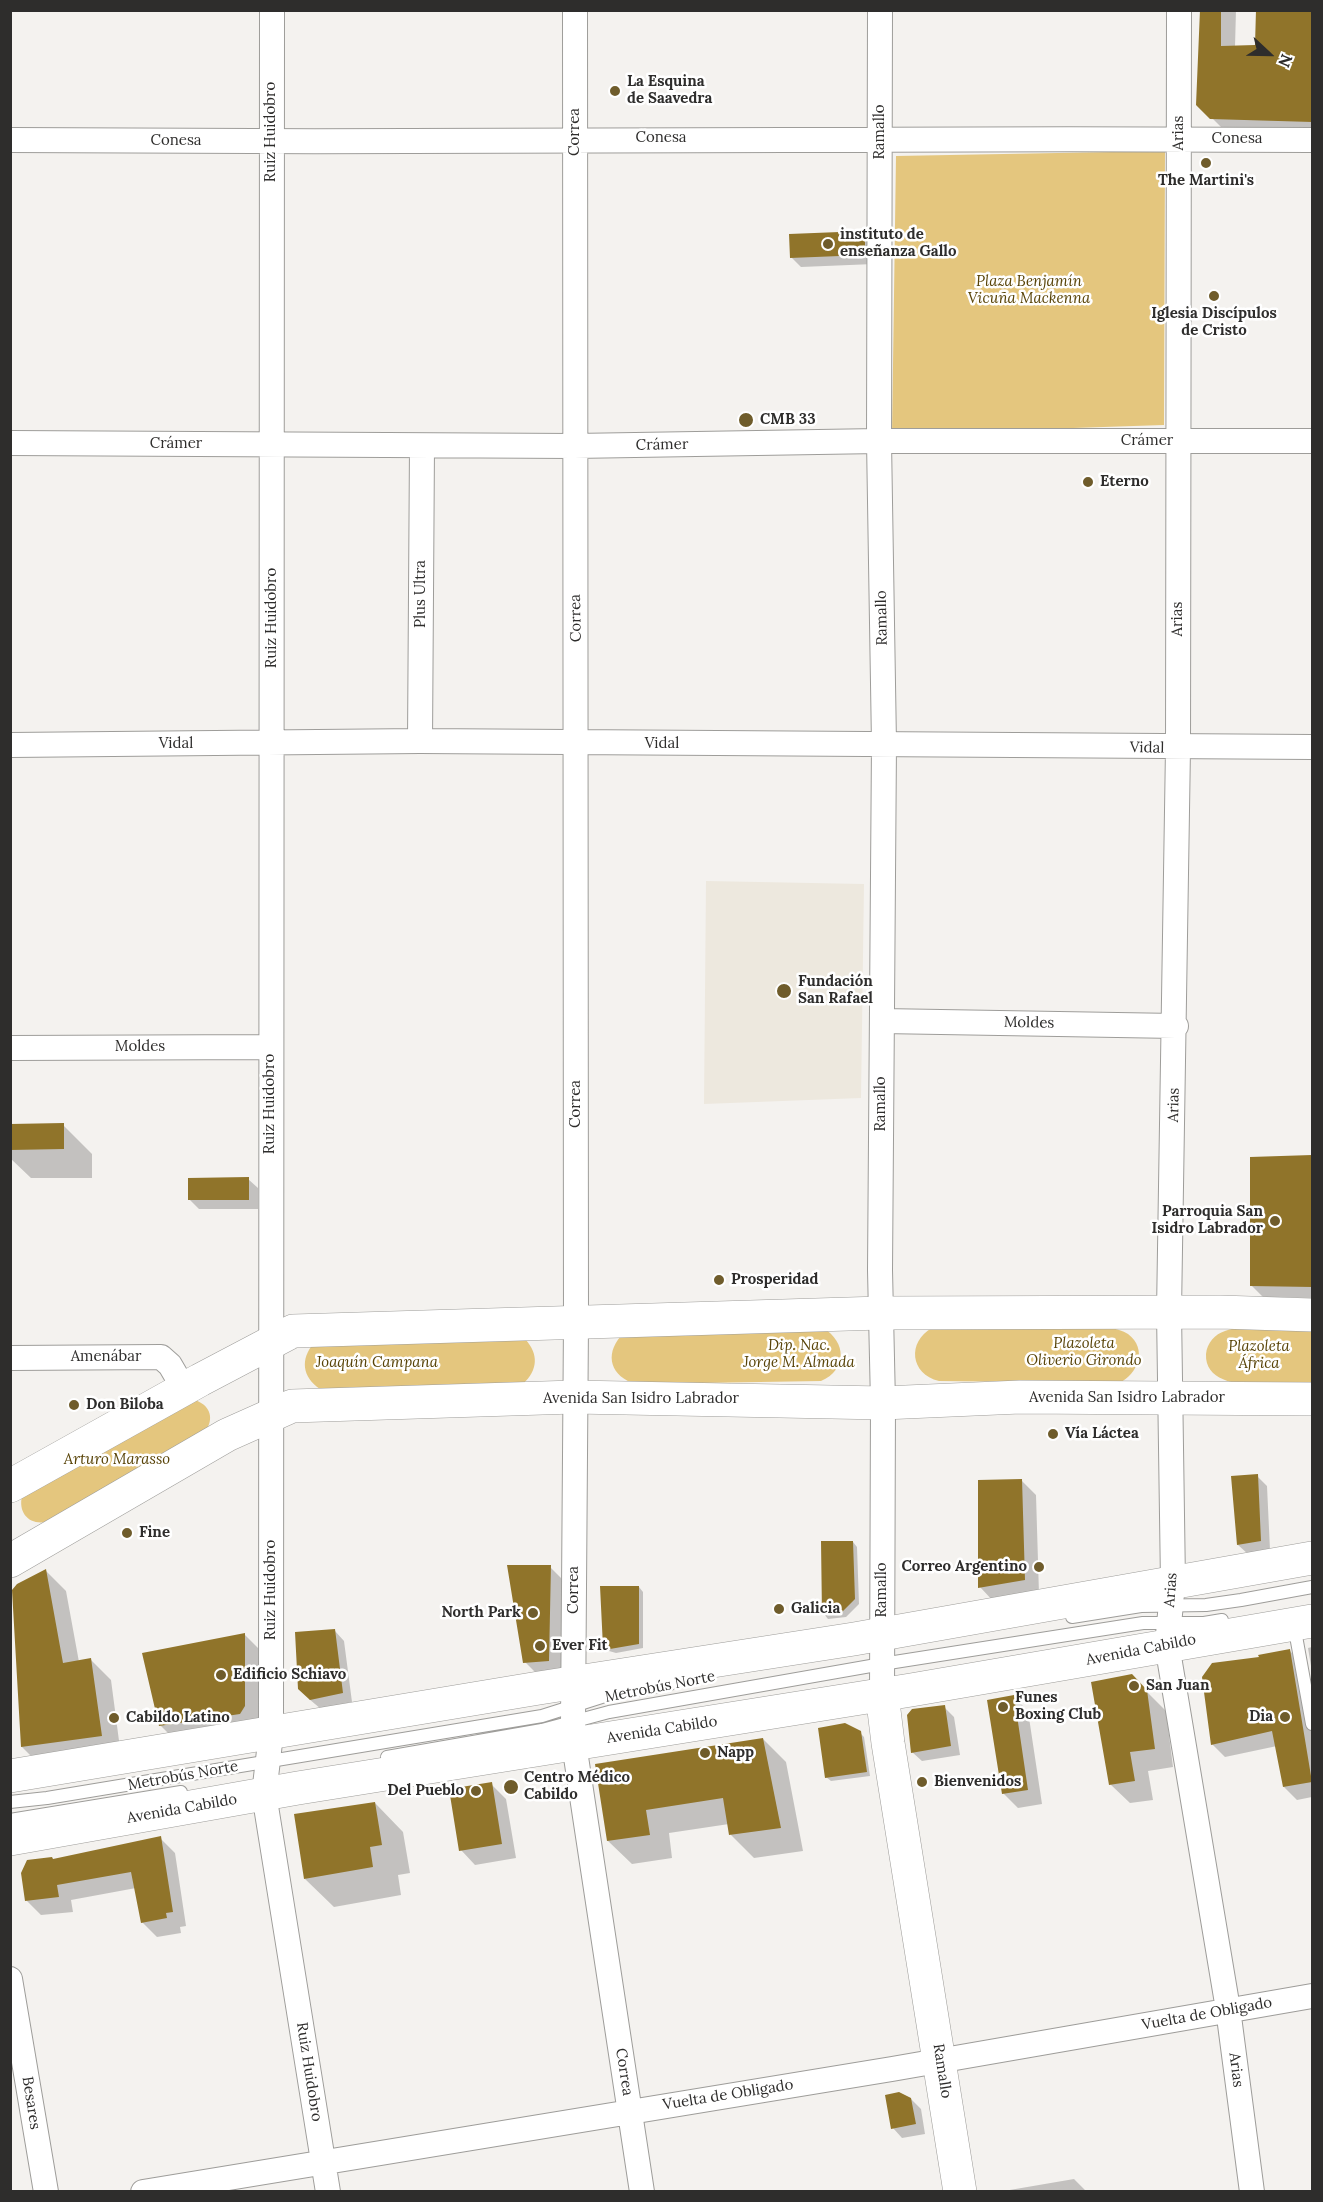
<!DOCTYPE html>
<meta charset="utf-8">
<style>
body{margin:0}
#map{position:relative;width:1323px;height:2202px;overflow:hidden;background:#f4f2ef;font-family:Lora,serif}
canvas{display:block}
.frame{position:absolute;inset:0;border:12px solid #2e2d2c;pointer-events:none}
.north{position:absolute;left:1239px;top:24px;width:60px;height:60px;-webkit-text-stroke:4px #fff;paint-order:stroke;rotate:112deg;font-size:16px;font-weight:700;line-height:24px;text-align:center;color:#2e2d2c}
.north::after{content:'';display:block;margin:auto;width:21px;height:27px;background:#2e2d2c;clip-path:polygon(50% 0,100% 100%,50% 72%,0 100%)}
</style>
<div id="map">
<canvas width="1323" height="2202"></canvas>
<div class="frame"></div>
<div class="north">N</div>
</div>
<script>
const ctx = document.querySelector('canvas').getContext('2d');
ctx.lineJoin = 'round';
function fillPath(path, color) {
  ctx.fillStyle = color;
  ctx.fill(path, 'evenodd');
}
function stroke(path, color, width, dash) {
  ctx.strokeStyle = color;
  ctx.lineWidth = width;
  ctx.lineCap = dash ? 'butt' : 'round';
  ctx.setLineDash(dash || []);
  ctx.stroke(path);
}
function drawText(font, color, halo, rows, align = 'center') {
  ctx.font = font + ' Lora,serif';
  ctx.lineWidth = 5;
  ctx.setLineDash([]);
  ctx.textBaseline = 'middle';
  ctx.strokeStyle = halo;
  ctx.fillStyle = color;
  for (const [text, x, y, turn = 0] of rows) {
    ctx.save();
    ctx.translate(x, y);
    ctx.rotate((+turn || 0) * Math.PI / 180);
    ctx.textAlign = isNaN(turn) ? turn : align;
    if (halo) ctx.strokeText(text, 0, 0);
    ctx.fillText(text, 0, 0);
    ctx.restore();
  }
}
fillPath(new Path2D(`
 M 706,881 L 864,884 L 861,1098 L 704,1104 Z`), '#ede8de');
fillPath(new Path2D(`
 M 1165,151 L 1164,425 L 892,434 L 896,156 Z
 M 1087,1325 C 1099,1327 1118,1327 1128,1334 C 1148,1349 1138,1374 1119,1383 L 939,1381 C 910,1374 907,1342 932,1328 Z
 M 823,1328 C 847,1342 847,1370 821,1381 L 636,1384 C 611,1377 604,1355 621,1336 Z
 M 1312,1328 L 1312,1383 C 1285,1383 1204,1397 1206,1354 C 1207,1343 1215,1334 1225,1331 C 1245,1324 1290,1328 1312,1328 Z
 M 525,1339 C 539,1354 538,1370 523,1384 L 320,1389 C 302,1377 300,1359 314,1343 Z
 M 195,1400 C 209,1405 214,1416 207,1429 L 46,1522 C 29,1525 18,1513 22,1496 Z`), '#e4c67e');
fillPath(new Path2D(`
 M 1202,10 L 1236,10 L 1235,47 L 1257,47 L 1258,10 L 1312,10 L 1312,135 L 1227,133 L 1198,104 Z
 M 864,232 L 874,242 L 874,264 L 801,267 L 791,257 Z
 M 10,1125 L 63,1125 L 92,1154 L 92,1178 L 31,1178 L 10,1158 Z
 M 1300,1157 L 1312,1157 L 1312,1298 L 1263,1297 L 1251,1285 Z
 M 248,1179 L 258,1188 L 258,1209 L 199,1209 L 189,1199 Z
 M 1257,1476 L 1267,1486 L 1270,1550 L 1248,1554 L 1238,1545 Z
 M 1022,1481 L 1036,1495 L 1039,1594 L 994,1602 L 980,1587 Z
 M 853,1542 L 857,1547 L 859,1604 L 846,1617 L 828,1619 L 824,1614 Z
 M 550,1567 L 579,1596 L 577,1690 L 554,1691 L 525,1662 Z
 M 46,1571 L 66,1591 L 79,1662 L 91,1660 L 111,1680 L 121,1756 L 42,1767 L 22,1747 L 20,1669 Z
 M 639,1587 L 643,1592 L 643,1648 L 616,1653 L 609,1651 L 605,1646 Z
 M 335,1631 L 344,1641 L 352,1702 L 321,1709 L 309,1699 Z
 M 245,1635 L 262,1652 L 262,1723 L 177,1742 L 160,1725 Z
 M 1312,1647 L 1312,1672 L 1308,1648 Z
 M 1290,1651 L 1302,1664 L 1312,1720 L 1312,1797 L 1297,1800 L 1284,1787 L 1277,1746 L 1225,1757 L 1212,1744 L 1261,1659 Z
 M 1131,1676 L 1166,1711 L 1173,1767 L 1148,1771 L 1153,1800 L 1130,1803 L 1110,1784 Z
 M 1013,1696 L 1028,1711 L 1042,1804 L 1018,1808 L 1003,1793 Z
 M 944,1707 L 954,1717 L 960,1755 L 922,1761 L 912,1752 Z
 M 860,1733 L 864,1737 L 870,1776 L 831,1781 L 826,1777 Z
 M 763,1739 L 786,1762 L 803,1851 L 754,1858 L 731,1835 L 729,1824 L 669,1833 L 672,1858 L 632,1864 L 608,1841 L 597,1766 Z
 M 491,1784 L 506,1799 L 516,1858 L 475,1865 L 461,1850 Z
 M 375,1803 L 403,1832 L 410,1873 L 398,1875 L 401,1895 L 334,1907 L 305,1879 Z
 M 160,1838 L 175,1853 L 186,1926 L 180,1927 L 181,1933 L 157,1937 L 142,1922 L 136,1888 L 71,1900 L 73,1912 L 41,1915 L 26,1900 L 54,1860 Z
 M 911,2099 L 921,2109 L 925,2134 L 902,2138 L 893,2128 Z
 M 1074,2179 L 1087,2192 L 998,2192 Z`), '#0003');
fillPath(new Path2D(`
 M 1200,10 L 1221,10 L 1221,46 L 1255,45 L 1256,10 L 1312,10 L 1312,122 L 1210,119 L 1196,105 Z
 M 865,231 L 865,255 L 790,258 L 789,234 Z
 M 64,1123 L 64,1149 L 10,1150 L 10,1124 Z
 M 1312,1155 L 1312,1287 L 1250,1286 L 1250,1157 Z
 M 249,1177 L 249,1200 L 188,1200 L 188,1178 Z
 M 1258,1474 L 1261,1541 L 1237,1545 L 1231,1476 Z
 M 1022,1479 L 1025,1580 L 978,1588 L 978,1480 Z
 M 821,1541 L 853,1541 L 855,1599 L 841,1613 L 822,1615 Z
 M 507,1565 L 551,1565 L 549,1661 L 523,1663 Z
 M 46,1569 L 63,1663 L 91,1658 L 102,1736 L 21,1747 L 12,1590 L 17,1584 Z
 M 600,1586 L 639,1586 L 639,1644 L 610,1649 L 603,1647 Z
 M 335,1629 L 343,1693 L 310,1700 L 298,1689 L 295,1632 Z
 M 245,1633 L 245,1706 L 240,1714 L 159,1726 L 142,1653 Z
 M 1290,1649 L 1312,1782 L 1283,1787 L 1272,1731 L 1211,1745 L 1202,1677 L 1212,1663 L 1259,1657 L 1258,1655 Z
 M 1132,1674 L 1147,1690 L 1155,1749 L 1130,1752 L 1135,1781 L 1109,1785 L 1091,1682 Z
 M 1014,1695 L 1028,1790 L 1002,1794 L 987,1700 Z
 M 945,1705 L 951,1746 L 911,1753 L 907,1715 L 912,1709 Z
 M 845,1723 L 861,1731 L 867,1772 L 825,1778 L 818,1728 Z
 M 763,1738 L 781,1828 L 729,1835 L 723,1798 L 646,1810 L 650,1835 L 607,1841 L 595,1764 Z
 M 492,1782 L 502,1844 L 459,1851 L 449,1789 Z
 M 375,1802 L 382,1845 L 370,1847 L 373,1867 L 304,1879 L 294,1814 Z
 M 161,1836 L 173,1912 L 166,1913 L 167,1918 L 141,1923 L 131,1872 L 57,1885 L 59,1897 L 25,1901 L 21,1873 L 27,1860 L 52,1857 L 53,1859 Z
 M 899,2092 L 911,2098 L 916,2124 L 891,2129 L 885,2095 Z`), '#90742a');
const lane = new Path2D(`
 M 1072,1617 L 1141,1606 L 1206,1605 L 1241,1600 L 1312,1587
 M 1294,1625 L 1312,1724
 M 387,1757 L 542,1730 L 609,1712 L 882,1664 L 1143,1623 L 1204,1623 L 1222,1620
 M 10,1802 L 47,1798 L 542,1716 L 608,1695 L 670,1684
 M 10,1820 L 181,1792`);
const street = new Path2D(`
 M 272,10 L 271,1734 L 264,1794 L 328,2192
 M 575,10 L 576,1322 L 573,1722 L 574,1744 L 642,2192
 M 880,10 L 879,441 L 884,744 L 880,1270 L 883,1403 L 882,1694
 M 1179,10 L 1178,748 L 1169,1312 L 1173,1583 L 1167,1645 L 1228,2009 L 1252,2192
 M 10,140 C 444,144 878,137 1312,140
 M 10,443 L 574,446 L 879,441 L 1312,441
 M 420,741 L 422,446
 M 10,745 L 420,741 L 1312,747
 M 882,1021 L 1176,1026
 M 10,1048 L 270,1047
 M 10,1358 L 161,1357 L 170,1365 L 184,1389
 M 10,1979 L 46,2192
 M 143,2192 L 892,2069 L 1312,1996`);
const secondary = new Path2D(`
 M 10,1486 L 200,1380 L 293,1331 L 881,1313 L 1220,1312 L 1312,1315
 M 10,1561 L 227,1435 L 292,1406 L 574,1397 L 883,1403 L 1020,1397 L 1312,1399
 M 882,1694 L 888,1743 L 960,2192
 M 10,1776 L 539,1688 L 854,1639 L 1312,1558
 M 10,1839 L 298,1788 L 911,1690 L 1312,1621`);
stroke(lane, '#9e9d9a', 14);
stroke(street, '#9e9d9a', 26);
stroke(secondary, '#9e9d9a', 34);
stroke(lane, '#fff', 12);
stroke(street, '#fff', 24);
stroke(secondary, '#fff', 33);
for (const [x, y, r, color] of [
 [615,91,6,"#6f5c2b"],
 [1206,163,6,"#6f5c2b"],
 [828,244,6,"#6f5c2b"],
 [1214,296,6,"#6f5c2b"],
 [746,420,8,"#6f5c2b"],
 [1088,482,6,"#6f5c2b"],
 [784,991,8,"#6f5c2b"],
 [1275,1221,6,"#6f5c2b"],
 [719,1280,6,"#6f5c2b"],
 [74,1405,6,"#6f5c2b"],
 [1053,1434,6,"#6f5c2b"],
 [127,1533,6,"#6f5c2b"],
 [1039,1567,6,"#6f5c2b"],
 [779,1609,6,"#6f5c2b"],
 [533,1613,6,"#6f5c2b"],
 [540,1646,6,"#6f5c2b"],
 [221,1675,6,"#6f5c2b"],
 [1134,1686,6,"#6f5c2b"],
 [1003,1707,6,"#6f5c2b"],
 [1285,1717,6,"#6f5c2b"],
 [114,1718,6,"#6f5c2b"],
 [705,1753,6,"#6f5c2b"],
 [922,1782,6,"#6f5c2b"],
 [511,1787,8,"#6f5c2b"],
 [476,1791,6,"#6f5c2b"]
]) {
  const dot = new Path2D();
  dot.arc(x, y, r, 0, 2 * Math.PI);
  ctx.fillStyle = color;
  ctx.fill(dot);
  stroke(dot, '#fff', 2);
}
drawText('bold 15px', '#2e2d2c', '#fff', [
 ["La Esquina",627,82],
 ["de Saavedra",627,99],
 ["The Martini's",1206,181,"center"],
 ["instituto de",840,235],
 ["enseñanza Gallo",840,252],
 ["Iglesia Discípulos",1214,314,"center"],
 ["de Cristo",1214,331,"center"],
 ["CMB 33",760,420],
 ["Eterno",1100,482],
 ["Fundación",798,982],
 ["San Rafael",798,999],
 ["Parroquia San",1263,1212,"right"],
 ["Isidro Labrador",1263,1229,"right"],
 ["Prosperidad",731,1280],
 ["Don Biloba",86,1405],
 ["Vía Láctea",1065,1434],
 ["Fine",139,1533],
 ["Correo Argentino",1027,1567,"right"],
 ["Galicia",791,1609],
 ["North Park",521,1613,"right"],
 ["Ever Fit",552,1646],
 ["Edificio Schiavo",233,1675],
 ["San Juan",1146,1686],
 ["Funes",1015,1698],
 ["Boxing Club",1015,1715],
 ["Dia",1273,1717,"right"],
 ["Cabildo Latino",126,1718],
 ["Napp",717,1753],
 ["Centro Médico",524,1778],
 ["Cabildo",524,1795],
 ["Bienvenidos",934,1782],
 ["Del Pueblo",464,1791,"right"]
], 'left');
drawText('15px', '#2e2d2c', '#fff', [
 ["Ruiz Huidobro",271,132,-90],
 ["Correa",575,132,-90],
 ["Ramallo",880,132,-90],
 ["Arias",1179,133,-90],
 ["Conesa",661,138],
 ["Conesa",1237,139],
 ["Conesa",176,141],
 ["Crámer",1147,441],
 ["Crámer",176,444],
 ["Crámer",662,445,-1],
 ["Plus Ultra",421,594,-90],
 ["Ruiz Huidobro",272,618,-90],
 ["Correa",576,618,-91],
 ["Ramallo",882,618,-91],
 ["Arias",1178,619,-90],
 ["Vidal",176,744],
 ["Vidal",662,744],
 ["Vidal",1147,748,1],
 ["Moldes",1029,1023,1],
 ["Moldes",140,1047],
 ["Ruiz Huidobro",270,1104,-90],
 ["Correa",576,1104,-90],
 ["Ramallo",881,1104,-90],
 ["Arias",1174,1105,-89],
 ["Amenábar",106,1357],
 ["Avenida San Isidro Labrador",1127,1398],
 ["Avenida San Isidro Labrador",641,1399],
 ["Ruiz Huidobro",271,1590,-90],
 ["Correa",574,1590,-90],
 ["Ramallo",882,1590,-90],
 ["Arias",1171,1590,-86],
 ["Avenida Cabildo",1141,1650,-11],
 ["Metrobús Norte",660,1687,-11],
 ["Avenida Cabildo",662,1730,-9],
 ["Metrobús Norte",183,1776,-10],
 ["Avenida Cabildo",182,1809,-10],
 ["Vuelta de Obligado",1207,2014,-10],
 ["Arias",1236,2070,83],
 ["Ramallo",942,2071,81],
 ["Ruiz Huidobro",309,2072,81],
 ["Correa",624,2072,81],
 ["Vuelta de Obligado",728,2095,-9],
 ["Besares",31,2103,81]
]);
drawText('italic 15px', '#584307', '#fff', [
 ["Plaza Benjamín",1029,282],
 ["Vicuña Mackenna",1029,299],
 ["Plazoleta",1084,1344],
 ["Oliverio Girondo",1084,1361],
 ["Dip. Nac.",799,1346],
 ["Jorge M. Almada",799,1363],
 ["Plazoleta",1259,1347],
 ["África",1259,1364],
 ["Joaquín Campana",377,1363],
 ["Arturo Marasso",117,1460]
]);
</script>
